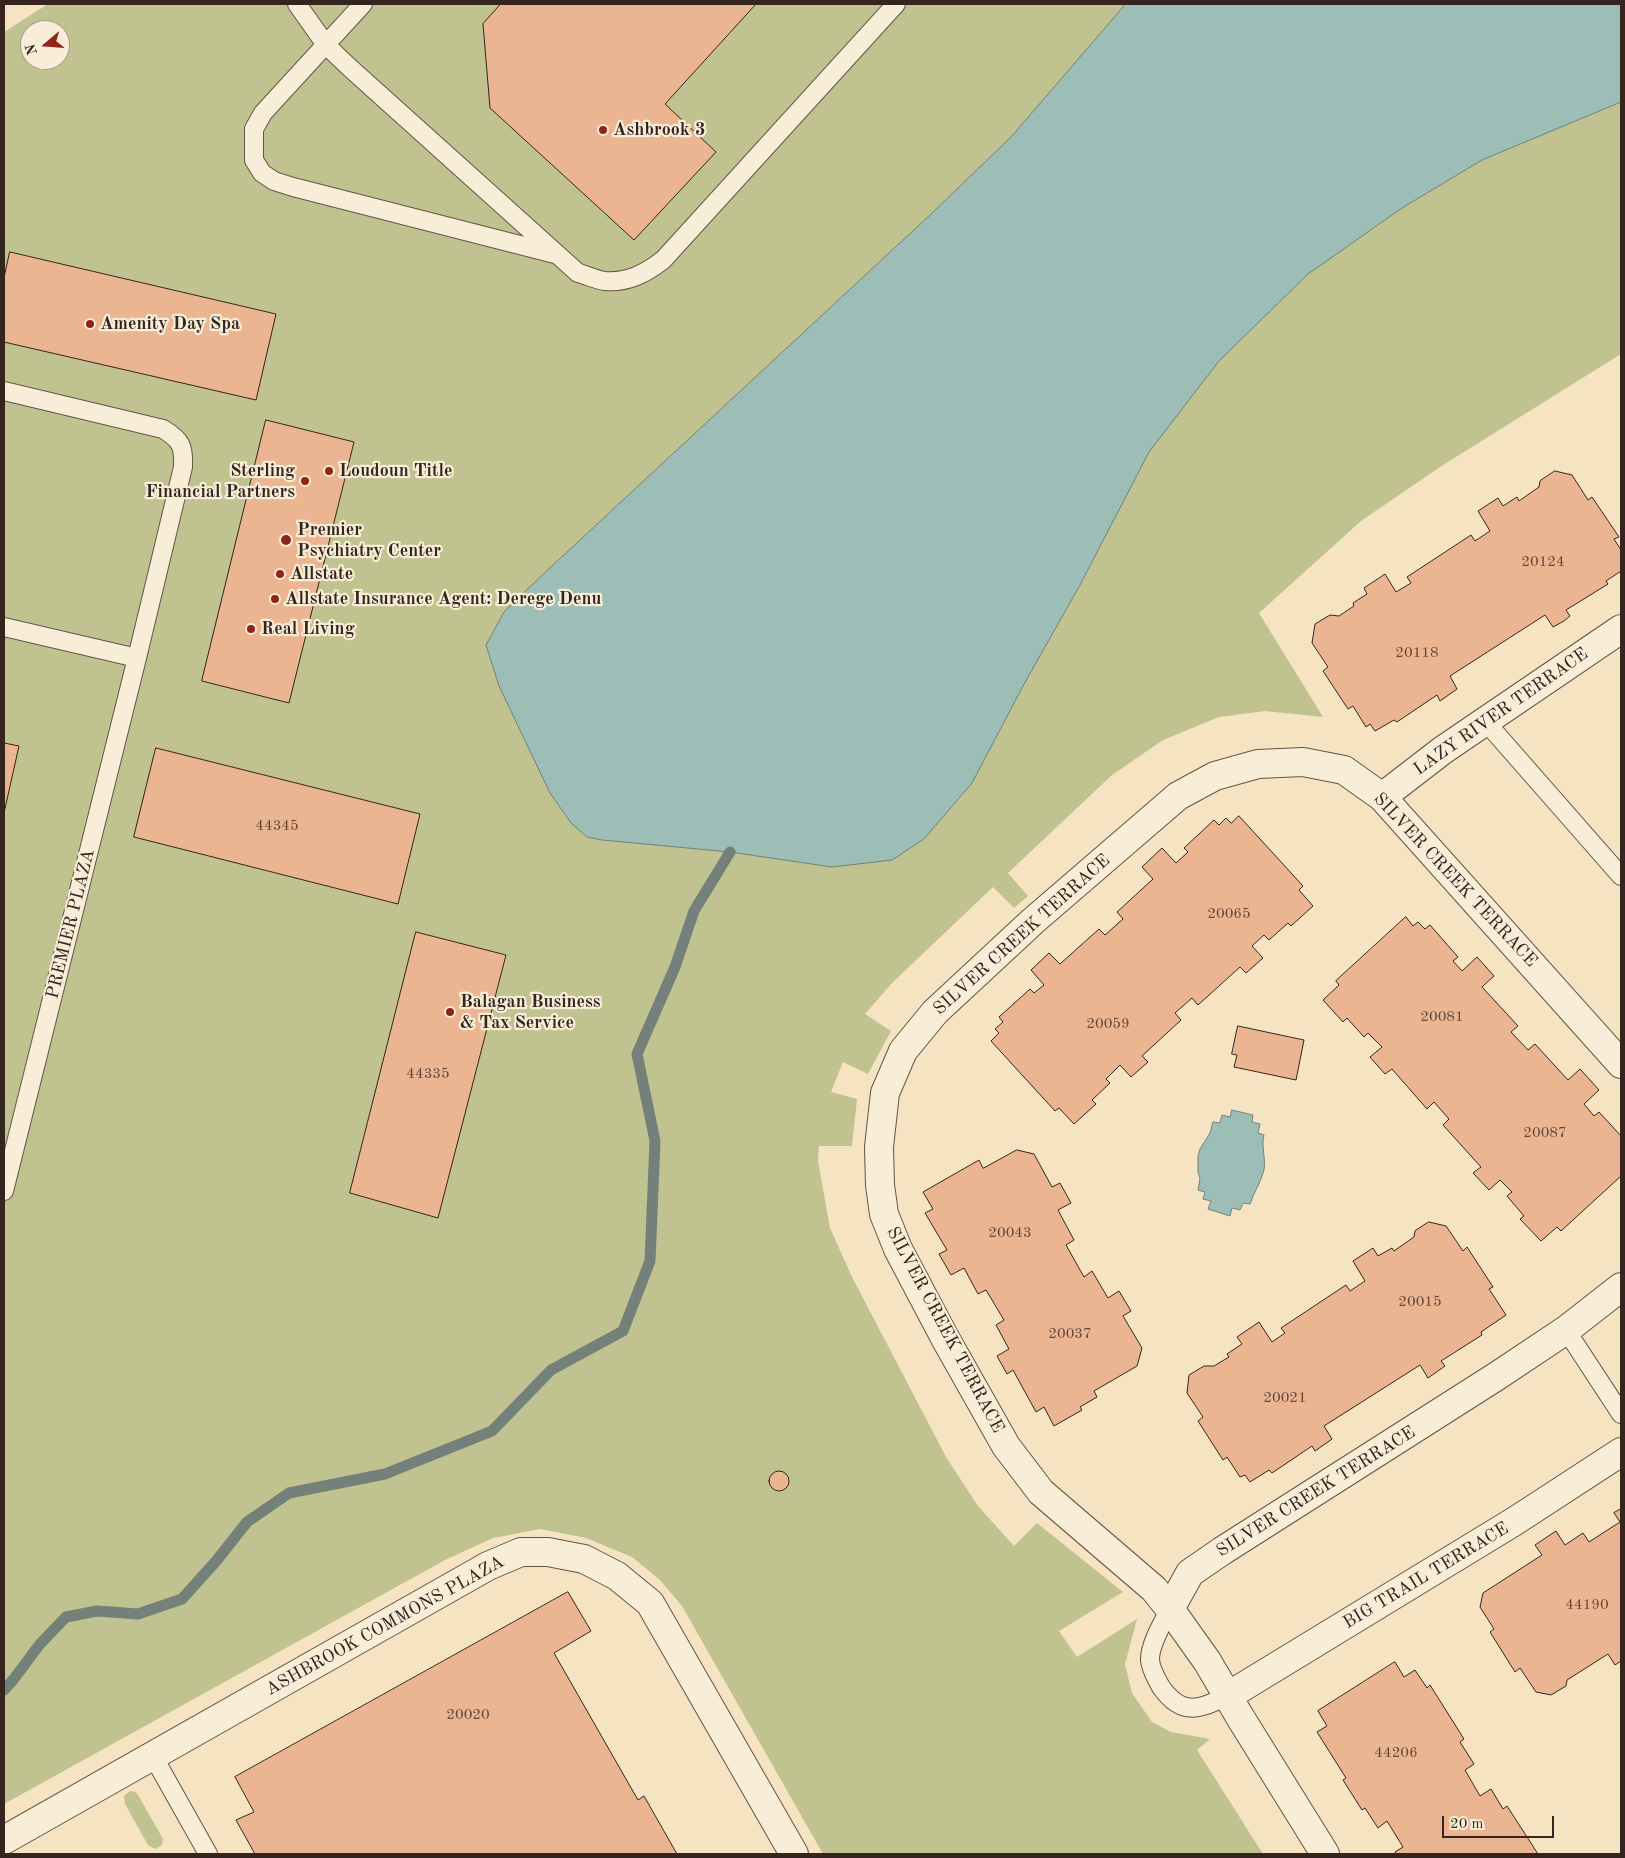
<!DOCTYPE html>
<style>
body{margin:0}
#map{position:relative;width:1625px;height:1858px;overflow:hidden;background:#f5e3c1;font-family:"Old Standard TT",serif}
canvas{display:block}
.frame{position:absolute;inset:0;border:5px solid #35251f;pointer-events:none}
.north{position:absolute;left:20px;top:20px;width:50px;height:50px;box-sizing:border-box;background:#f8edd7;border:1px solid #aa9d8d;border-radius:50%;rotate:252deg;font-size:14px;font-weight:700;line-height:20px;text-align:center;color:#35251f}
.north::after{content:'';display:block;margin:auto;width:18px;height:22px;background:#8f2418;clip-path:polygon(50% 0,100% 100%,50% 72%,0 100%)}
.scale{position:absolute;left:1442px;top:1816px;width:112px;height:22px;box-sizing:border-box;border:2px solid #35251f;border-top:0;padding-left:6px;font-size:15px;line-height:18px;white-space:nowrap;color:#35251f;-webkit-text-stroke:4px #f8edd7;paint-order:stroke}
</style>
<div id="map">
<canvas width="1625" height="1858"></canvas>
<div class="frame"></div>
<div class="north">N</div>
<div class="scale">20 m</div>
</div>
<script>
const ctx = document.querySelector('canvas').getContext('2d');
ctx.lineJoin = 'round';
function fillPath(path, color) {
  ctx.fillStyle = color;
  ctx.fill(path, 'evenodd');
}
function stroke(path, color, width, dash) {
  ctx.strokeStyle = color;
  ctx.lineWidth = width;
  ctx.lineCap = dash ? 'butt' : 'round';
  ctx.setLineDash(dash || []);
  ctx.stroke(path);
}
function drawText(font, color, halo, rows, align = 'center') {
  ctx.font = font + ' "Old Standard TT",serif';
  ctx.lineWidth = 4.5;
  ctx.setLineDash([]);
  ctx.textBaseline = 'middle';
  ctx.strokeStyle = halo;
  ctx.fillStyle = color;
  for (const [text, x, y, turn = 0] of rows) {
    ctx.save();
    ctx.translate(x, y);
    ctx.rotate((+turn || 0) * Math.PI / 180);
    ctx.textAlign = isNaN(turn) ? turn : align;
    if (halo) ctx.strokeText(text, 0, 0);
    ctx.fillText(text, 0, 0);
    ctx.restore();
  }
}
fillPath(new Path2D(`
 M 48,4 L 1621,4 L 1621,354 L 1443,465 L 1361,521 L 1259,613 L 1323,717 L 1265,711 L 1219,717 L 1163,740 L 1112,775 L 1008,873 L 1028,896 L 1014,908 L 993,887 L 892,983 L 865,1014 L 891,1031 L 868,1074 L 843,1062 L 831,1092 L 857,1099 L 852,1146 L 819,1146 L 818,1161 L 830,1228 L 852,1277 L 946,1457 L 978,1506 L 1014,1546 L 1037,1523 L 1123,1592 L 1059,1631 L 1077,1657 L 1137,1619 L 1125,1664 L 1132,1693 L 1152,1722 L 1171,1732 L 1210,1739 L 1197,1750 L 1263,1854 L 823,1854 L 682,1606 L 660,1580 L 632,1557 L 586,1538 L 540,1529 L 493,1538 L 445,1560 L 4,1804 L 4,32 ZM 30,30 L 60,30 L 60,60 L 30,60 Z
 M 130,1791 L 135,1792 L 138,1795 L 163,1839 L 162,1845 L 155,1849 L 148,1845 L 125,1804 L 124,1796 Z`), '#c0c290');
const water = new Path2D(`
 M 1126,4 L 1621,4 L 1621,102 L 1482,160 L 1402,208 L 1308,274 L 1219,361 L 1149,452 L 1080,585 L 1023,686 L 972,783 L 924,839 L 892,860 L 832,867 L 730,852 L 602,840 L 587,837 L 571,823 L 550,793 L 499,686 L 486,645 L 504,612 L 538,579 L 930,215 L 1011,137 Z
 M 1232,1110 L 1253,1115 L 1252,1122 L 1260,1124 L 1258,1133 L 1264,1135 C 1261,1147 1266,1158 1264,1170 C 1261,1182 1254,1192 1250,1204 L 1243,1203 L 1240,1210 L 1232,1208 L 1230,1216 L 1208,1209 L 1211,1201 L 1203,1199 L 1205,1192 L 1198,1190 L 1200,1178 L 1198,1172 L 1198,1156 L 1200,1149 L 1210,1133 L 1213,1122 L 1220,1123 L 1222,1115 L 1230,1117 Z`);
fillPath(water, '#9cbeb6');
stroke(water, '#73817a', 1);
stroke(new Path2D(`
 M 4,1690 L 13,1680 L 40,1644 L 66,1617 L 97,1611 L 138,1614 L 182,1599 L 217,1560 L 247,1522 L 289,1493 L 385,1474 L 492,1431 L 551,1370 L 623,1331 L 650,1261 L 655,1141 L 637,1054 L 675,967 L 694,911 L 730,852`), '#73817a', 11);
const building = new Path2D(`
 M 501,4 L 756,4 L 665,104 L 716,152 L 634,240 L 490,108 L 483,24 Z
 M 10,252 L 276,314 L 256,400 L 4,342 L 4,278 Z
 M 266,420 L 354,442 L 289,703 L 202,681 Z
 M 1555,471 L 1572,475 L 1588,500 L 1592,497 L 1619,537 L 1614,539 L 1621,550 L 1621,571 L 1606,581 L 1608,584 L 1566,610 L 1570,616 L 1564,621 L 1553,627 L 1545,615 L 1450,676 L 1457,689 L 1440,701 L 1437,695 L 1397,722 L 1394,720 L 1375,731 L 1370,724 L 1366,727 L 1353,706 L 1348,709 L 1323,671 L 1328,667 L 1312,643 L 1315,624 L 1330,615 L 1339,616 L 1354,606 L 1353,603 L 1367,594 L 1364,588 L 1385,574 L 1396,592 L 1411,583 L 1407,577 L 1471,535 L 1475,541 L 1490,531 L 1478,511 L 1498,498 L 1503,506 L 1517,497 L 1519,501 L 1539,487 L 1540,481 Z
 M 4,743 L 19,746 L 4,813 Z
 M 156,748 L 420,814 L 398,904 L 134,837 Z
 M 1239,816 L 1303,886 L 1299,890 L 1313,906 L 1291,926 L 1288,923 L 1269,940 L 1264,935 L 1252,946 L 1263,958 L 1246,973 L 1240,967 L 1198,1005 L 1192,998 L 1175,1013 L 1181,1020 L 1142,1056 L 1148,1062 L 1131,1077 L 1120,1065 L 1106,1079 L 1110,1083 L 1092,1100 L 1096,1104 L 1074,1124 L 1059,1108 L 1055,1111 L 991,1041 L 999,1033 L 995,1029 L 1003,1022 L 999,1017 L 1030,989 L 1034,993 L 1044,985 L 1031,970 L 1049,953 L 1060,964 L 1099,929 L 1105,935 L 1123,919 L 1117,912 L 1153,879 L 1142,867 L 1162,848 L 1176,863 L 1188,852 L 1184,848 L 1214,820 L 1219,825 L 1226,818 L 1231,823 Z
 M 1406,917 L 1413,926 L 1418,922 L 1425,929 L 1430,925 L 1458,957 L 1453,961 L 1462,971 L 1477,957 L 1494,976 L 1482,987 L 1518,1026 L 1511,1032 L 1528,1050 L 1535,1044 L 1568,1080 L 1580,1069 L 1599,1090 L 1584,1104 L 1594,1116 L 1599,1112 L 1621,1136 L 1621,1176 L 1561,1231 L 1557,1227 L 1541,1241 L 1520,1219 L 1524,1216 L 1507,1196 L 1512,1192 L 1500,1180 L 1489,1190 L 1473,1173 L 1481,1167 L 1443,1125 L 1449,1119 L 1434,1102 L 1427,1109 L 1392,1069 L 1385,1074 L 1370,1057 L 1382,1047 L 1368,1033 L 1364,1037 L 1347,1018 L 1343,1022 L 1323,1000 L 1339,985 L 1336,981 Z
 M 416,932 L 506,955 L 438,1218 L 350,1193 Z
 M 1238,1026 L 1304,1040 L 1296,1080 L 1234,1067 L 1237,1055 L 1232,1054 Z
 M 1017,1150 L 1034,1154 L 1052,1187 L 1060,1183 L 1071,1203 L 1058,1210 L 1074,1240 L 1066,1245 L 1084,1277 L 1092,1271 L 1108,1298 L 1119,1291 L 1131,1311 L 1123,1316 L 1142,1348 L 1137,1366 L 1094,1391 L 1097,1397 L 1080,1407 L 1082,1410 L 1054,1426 L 1044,1407 L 1036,1412 L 1013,1370 L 1007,1374 L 997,1356 L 1009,1349 L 996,1325 L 1004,1320 L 986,1290 L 978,1294 L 964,1268 L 951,1275 L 939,1254 L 947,1250 L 925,1213 L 933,1209 L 923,1192 L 979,1160 L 983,1168 Z
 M 1429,1222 L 1446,1226 L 1463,1251 L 1467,1247 L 1493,1287 L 1489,1289 L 1506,1315 L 1481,1332 L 1482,1335 L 1441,1361 L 1445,1366 L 1428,1378 L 1420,1365 L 1324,1426 L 1332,1439 L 1315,1451 L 1312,1446 L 1272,1473 L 1269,1470 L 1250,1482 L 1245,1475 L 1240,1477 L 1227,1457 L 1223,1460 L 1198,1421 L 1203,1417 L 1187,1393 L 1189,1375 L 1204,1366 L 1214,1366 L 1229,1357 L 1227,1354 L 1242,1344 L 1237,1337 L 1259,1322 L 1272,1342 L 1285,1333 L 1281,1328 L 1346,1285 L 1350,1291 L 1365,1281 L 1353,1261 L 1373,1248 L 1378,1256 L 1392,1248 L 1394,1251 L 1414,1237 L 1415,1231 Z
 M769 1481a10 10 0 1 1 20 0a10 10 0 1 1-20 0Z
 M 1621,1509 L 1621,1661 L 1615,1665 L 1608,1654 L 1567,1680 L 1566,1686 L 1551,1695 L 1536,1692 L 1520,1668 L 1515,1672 L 1490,1632 L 1494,1629 L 1480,1607 L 1483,1593 L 1542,1555 L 1535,1545 L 1556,1531 L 1565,1545 L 1583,1533 L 1589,1542 L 1620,1522 L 1614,1513 Z
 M 568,1592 L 591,1631 L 554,1653 L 638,1800 L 644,1796 L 677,1854 L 255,1854 L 236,1820 L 254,1812 L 235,1777 Z
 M 1395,1662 L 1404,1677 L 1415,1670 L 1427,1688 L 1430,1685 L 1464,1739 L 1460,1742 L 1474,1764 L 1465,1770 L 1480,1796 L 1491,1789 L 1503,1809 L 1507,1806 L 1538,1854 L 1396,1854 L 1395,1852 L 1403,1847 L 1387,1821 L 1378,1828 L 1365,1808 L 1362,1810 L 1343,1780 L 1346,1778 L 1317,1732 L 1327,1726 L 1318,1711 Z`);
fillPath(building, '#ecb591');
stroke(building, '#35251f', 1);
const service = new Path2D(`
 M 297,4 L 326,45 L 349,67 L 578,273 C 587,275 596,280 605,281 C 628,283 646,273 663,260 L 896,4
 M 363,4 L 263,113 L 254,129 L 254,160 L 262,173 L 274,181 L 293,187 L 555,254
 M 4,391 L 163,429 C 181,440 184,446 183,467 L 137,658
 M 4,627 L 137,658 L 4,1191
 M 1485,721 L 1621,876
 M 1566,1330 L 1621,1414
 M 1170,1609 C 1163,1622 1150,1644 1150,1659 C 1150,1668 1157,1680 1161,1687 C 1182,1717 1199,1709 1228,1696
 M 153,1756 L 208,1854`);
const minor = new Path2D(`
 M 1382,797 L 1443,750 L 1621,629
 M 1621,1064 L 1382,797 L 1344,770 L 1303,762 L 1258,764 L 1215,776 L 1178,796 L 1033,921 L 935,1012 L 903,1051 L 885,1093 L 879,1147 L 880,1185 L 884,1214 L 898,1249 L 945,1338 L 1006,1446 L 1041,1492 L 1154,1589 L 1170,1609 L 1190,1573 L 1222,1551 L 1497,1376 L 1566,1330 L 1621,1287
 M 1170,1609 L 1207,1661 L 1240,1717 L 1325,1854
 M 1228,1696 L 1515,1521 L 1621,1452
 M 4,1840 L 488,1566 L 521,1552 L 548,1552 L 584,1559 L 617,1576 L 650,1603 L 794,1854`);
stroke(service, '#655448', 20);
stroke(minor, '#655448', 30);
stroke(service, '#f8edd7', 18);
stroke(minor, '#f8edd7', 28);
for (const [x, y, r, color] of [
 [603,130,5,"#8f2418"],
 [90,324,5,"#8f2418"],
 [329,471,5,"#8f2418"],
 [305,481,5,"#8f2418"],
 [286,540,6,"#8f2418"],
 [280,574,5,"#8f2418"],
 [275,599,5,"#8f2418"],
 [251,629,5,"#8f2418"],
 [450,1012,5,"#8f2418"]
]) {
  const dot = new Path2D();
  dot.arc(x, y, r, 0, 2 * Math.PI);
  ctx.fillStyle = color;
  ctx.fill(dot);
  stroke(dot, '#f8edd7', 2);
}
drawText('15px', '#63493c', null, [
 ["20124",1543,562],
 ["20118",1417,653],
 ["44345",277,826],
 ["20065",1229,914],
 ["20081",1442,1017],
 ["20059",1108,1024],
 ["44335",428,1074],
 ["20087",1545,1133],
 ["20043",1010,1233],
 ["20015",1420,1302],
 ["20037",1070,1334],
 ["20021",1285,1398],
 ["44190",1587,1605],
 ["20020",468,1715],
 ["44206",1396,1753]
]);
drawText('bold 18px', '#35251f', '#f8edd7', [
 ["Ashbrook 3",613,130],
 ["Amenity Day Spa",100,324],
 ["Sterling",295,471,"right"],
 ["Financial Partners",295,492,"right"],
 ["Loudoun Title",339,471],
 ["Premier",297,530],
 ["Psychiatry Center",297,551],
 ["Allstate",290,574],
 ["Allstate Insurance Agent: Derege Denu",285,599],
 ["Real Living",261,629],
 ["Balagan Business",460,1002],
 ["& Tax Service",460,1023]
], 'left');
drawText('18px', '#35251f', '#f8edd7', [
 ["LAZY RIVER TERRACE",1501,712,-35],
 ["SILVER CREEK TERRACE",1455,880,47],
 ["PREMIER PLAZA",71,924,-76],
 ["SILVER CREEK TERRACE",1022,935,-42],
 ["SILVER CREEK TERRACE",945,1330,62],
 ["SILVER CREEK TERRACE",1316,1492,-32],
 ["BIG TRAIL TERRACE",1426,1576,-31],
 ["ASHBROOK COMMONS PLAZA",385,1626,-29]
]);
</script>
